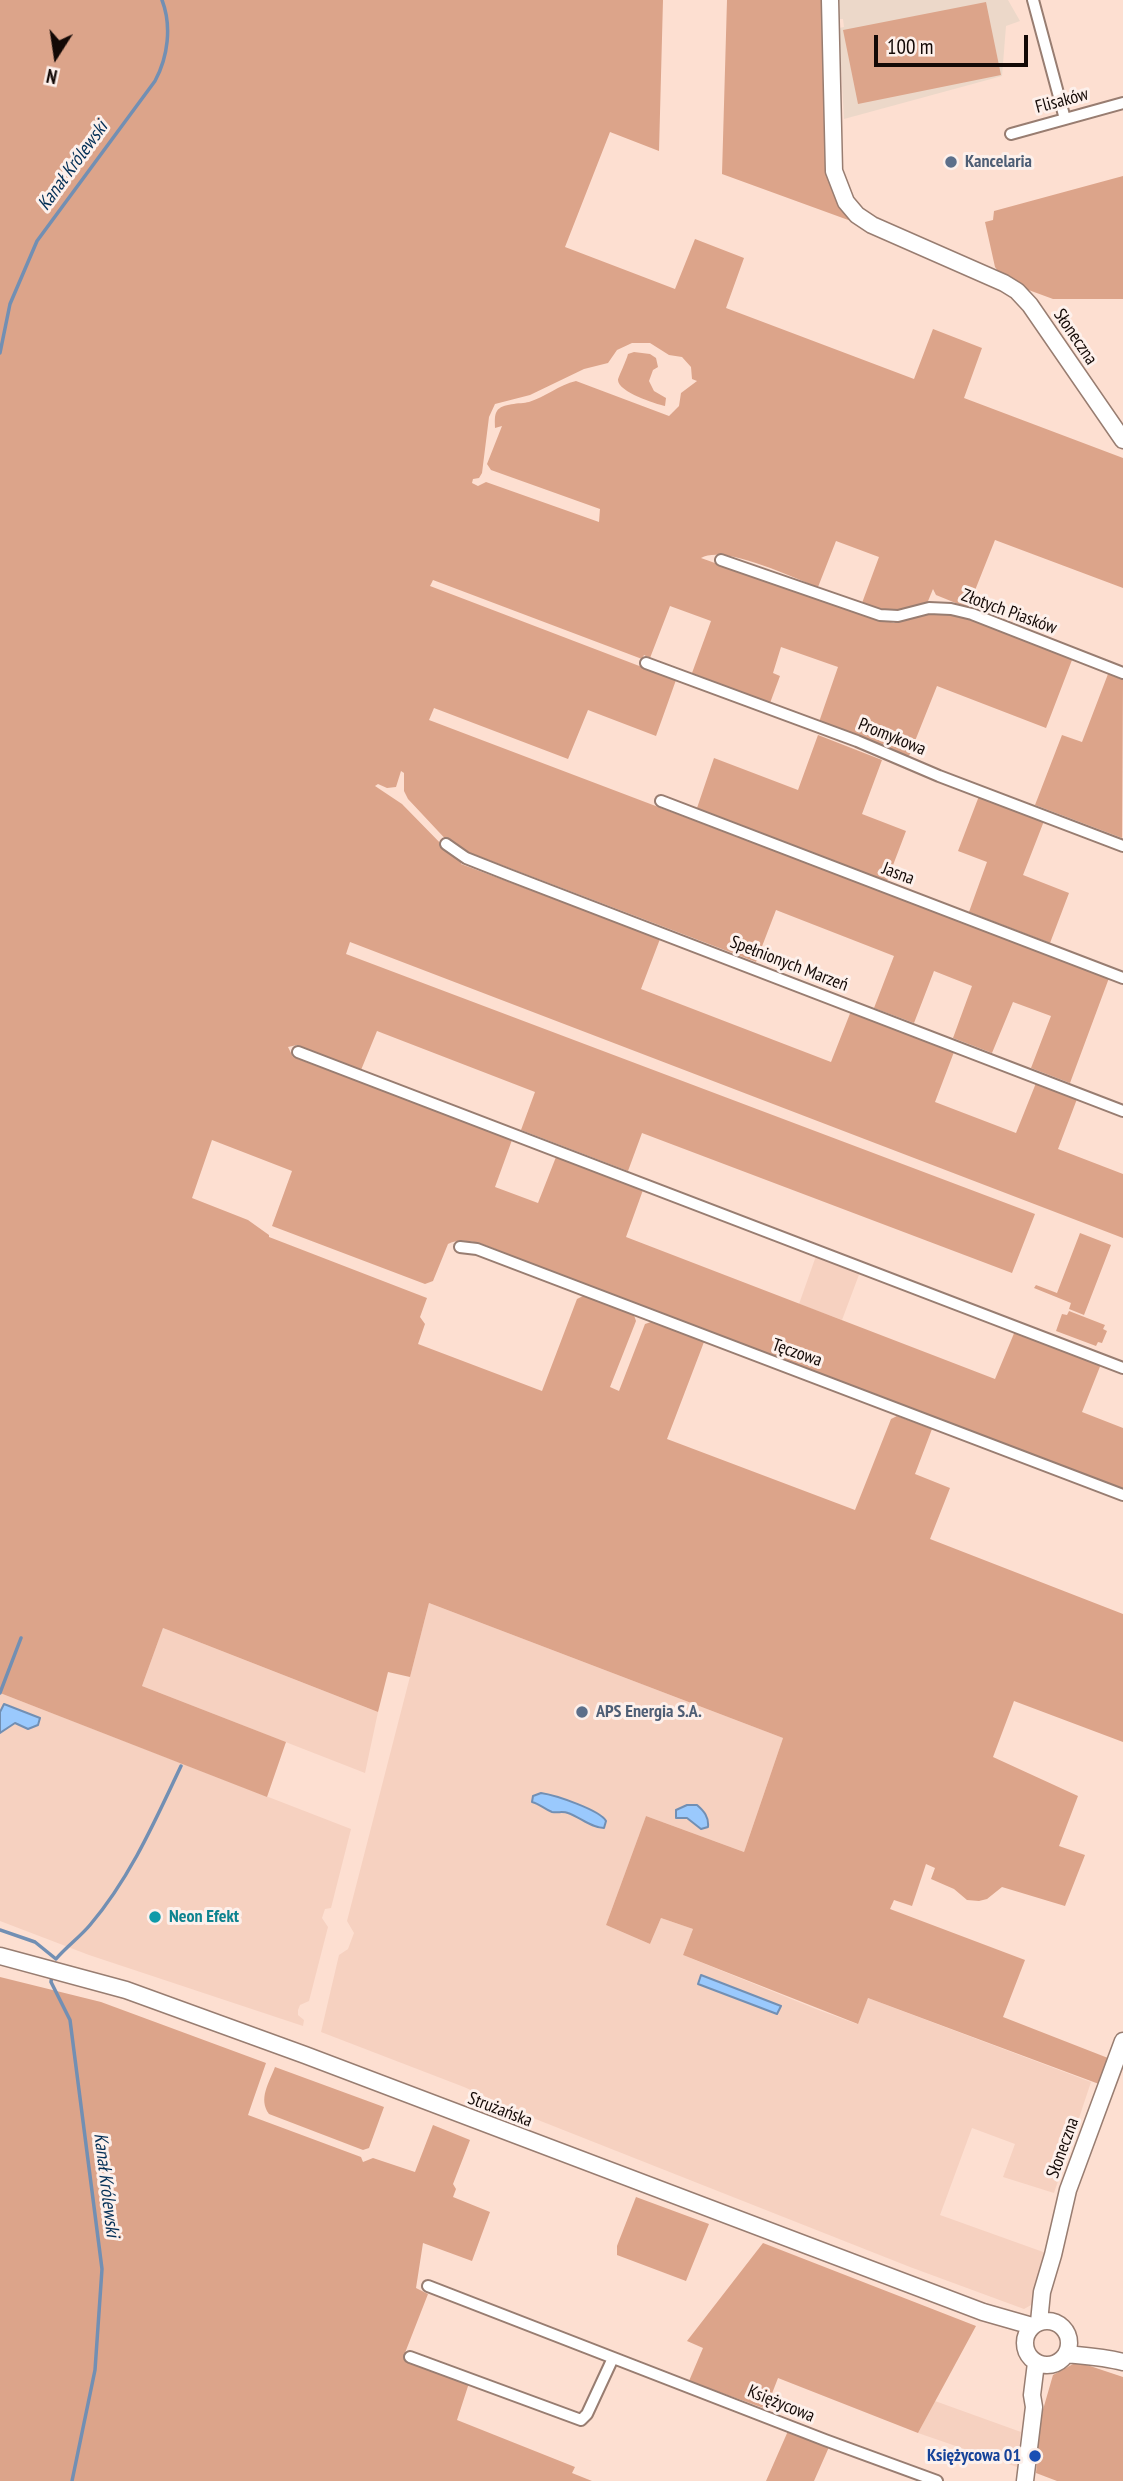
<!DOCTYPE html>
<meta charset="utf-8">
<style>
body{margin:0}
#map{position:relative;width:1123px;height:2481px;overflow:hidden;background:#fddfd1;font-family:"PT Sans Narrow",sans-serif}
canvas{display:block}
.north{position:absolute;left:21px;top:21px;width:70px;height:70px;-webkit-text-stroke:5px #fdf0eb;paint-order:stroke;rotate:192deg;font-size:19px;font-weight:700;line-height:28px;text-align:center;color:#130906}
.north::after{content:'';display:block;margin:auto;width:24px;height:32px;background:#130906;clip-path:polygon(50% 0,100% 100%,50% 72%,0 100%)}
.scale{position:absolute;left:874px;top:35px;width:154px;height:32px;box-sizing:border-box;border:4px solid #130906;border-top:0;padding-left:9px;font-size:21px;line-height:24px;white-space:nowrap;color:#130906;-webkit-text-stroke:5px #fdf0eb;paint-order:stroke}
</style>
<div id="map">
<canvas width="1123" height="2481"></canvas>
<div class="north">N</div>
<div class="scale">100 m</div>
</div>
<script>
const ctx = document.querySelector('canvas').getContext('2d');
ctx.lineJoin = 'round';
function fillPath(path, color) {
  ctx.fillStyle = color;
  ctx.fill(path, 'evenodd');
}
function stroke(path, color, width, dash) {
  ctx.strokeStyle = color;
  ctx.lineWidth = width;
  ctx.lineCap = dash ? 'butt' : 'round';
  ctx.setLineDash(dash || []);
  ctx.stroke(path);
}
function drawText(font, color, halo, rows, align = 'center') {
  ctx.font = font + ' "PT Sans Narrow",sans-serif';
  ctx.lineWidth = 6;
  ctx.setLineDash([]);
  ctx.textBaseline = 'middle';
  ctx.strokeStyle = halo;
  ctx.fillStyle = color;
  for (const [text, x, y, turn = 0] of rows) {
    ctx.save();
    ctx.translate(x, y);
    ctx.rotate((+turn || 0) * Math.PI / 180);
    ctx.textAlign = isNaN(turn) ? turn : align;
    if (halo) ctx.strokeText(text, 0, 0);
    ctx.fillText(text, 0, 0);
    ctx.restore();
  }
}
fillPath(new Path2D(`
 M 816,1256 L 860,1272 L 842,1320 L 799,1304 Z
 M 429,1603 L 783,1738 L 744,1852 L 646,1816 L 606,1925 L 650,1944 L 661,1918 L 693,1929 L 683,1955 L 816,2009 L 857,2024 L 868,1998 L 1091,2082 L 1054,2193 L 1003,2177 L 1015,2144 L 972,2128 L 940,2215 L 1046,2253 L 1033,2304 L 1024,2309 L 910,2267 L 533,2118 L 464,2087 L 321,2032 L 339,1955 L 348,1949 L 354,1933 L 347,1921 Z
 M 163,1628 L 378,1712 L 365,1773 L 142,1686 Z
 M 0,1693 L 351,1829 L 331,1908 L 325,1909 L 322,1918 L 328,1927 L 309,2001 L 300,2005 L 298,2010 L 298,2015 L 304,2020 L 303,2026 L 89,1955 L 0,1921 Z
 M 935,2401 L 1021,2432 L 1017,2467 L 918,2433 Z`), '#f6d1c0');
fillPath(new Path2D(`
 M 838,0 L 1008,0 L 1020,21 L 1006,26 L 1002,76 L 844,119 L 839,28 L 844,27 L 843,19 L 839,19 Z`), '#ecd8c9');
fillPath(new Path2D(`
 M 0,0 L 663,0 L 659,151 L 610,132 L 565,247 L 675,289 L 695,239 L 744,258 L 726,308 L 914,379 L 933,329 L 982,348 L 964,398 L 1123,458 L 1123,588 L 995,540 L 968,608 L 936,595 L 933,589 L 926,606 L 889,612 L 862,603 L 879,557 L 836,541 L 818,587 C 793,578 724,544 701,558 L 812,598 L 894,623 L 903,618 L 940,610 L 973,618 L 1072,660 L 1046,728 L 937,686 L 909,756 L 819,722 L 838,667 L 781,647 L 773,673 L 780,676 L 770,703 L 692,673 L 711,621 L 670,606 L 650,658 L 644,655 L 642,659 L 433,580 L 430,586 L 676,680 L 656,736 L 588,710 L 568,759 L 434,708 L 429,720 L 1109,978 L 1070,1083 L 1031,1068 L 1051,1016 L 1013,1002 L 992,1053 L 953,1038 L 972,986 L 934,971 L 914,1023 L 874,1008 L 894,956 L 776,910 L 756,962 L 452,846 L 408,799 L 404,791 L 404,773 L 401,771 L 396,787 L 387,788 L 378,784 L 375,786 L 402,804 L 447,850 L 463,859 L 461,864 L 660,939 L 641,989 L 831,1062 L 851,1011 L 954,1052 L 935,1102 L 1016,1133 L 1036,1083 L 1077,1099 L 1058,1149 L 1123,1174 L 1123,1238 L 350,942 L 346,954 L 1035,1214 L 1012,1273 L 642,1133 L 628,1171 L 521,1130 L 535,1092 L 377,1031 L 361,1070 L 297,1045 L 288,1047 L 293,1057 L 512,1140 L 495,1187 L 538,1203 L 556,1157 L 643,1190 L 626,1237 L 995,1379 L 1015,1331 L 1101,1364 L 1082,1412 L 1123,1428 L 1123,1489 L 815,1372 L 780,1361 L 498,1253 L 498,1250 C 484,1244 462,1236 448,1244 L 433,1281 L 425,1284 L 272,1226 L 292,1171 L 212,1140 L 192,1198 L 248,1220 L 269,1235 L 269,1237 L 427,1298 L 420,1317 L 425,1324 L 418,1344 L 542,1391 L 577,1299 L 583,1296 L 634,1315 L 636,1321 L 610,1387 L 619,1391 L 645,1324 L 651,1322 L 704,1342 L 667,1439 L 855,1510 L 891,1419 L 897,1416 L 932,1429 L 915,1474 L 950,1488 L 930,1539 L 1123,1614 L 1123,1742 L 1014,1701 L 993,1757 L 1078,1796 L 1059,1846 L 1085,1855 L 1065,1906 L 1002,1887 L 987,1899 L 979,1901 L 967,1900 L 954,1889 L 931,1879 L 935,1868 L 926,1864 L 912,1906 L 894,1900 L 890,1909 L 1025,1960 L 1003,2017 L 1108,2058 L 1099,2084 L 868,1998 L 858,2024 L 683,1955 L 693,1929 L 661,1918 L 650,1944 L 606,1925 L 646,1816 L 744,1852 L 783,1738 L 429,1603 L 410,1677 L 388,1672 L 378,1712 L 163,1628 L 142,1686 L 286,1742 L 267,1797 L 0,1693 ZM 632,343 L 650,343 L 669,355 L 682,357 L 691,367 L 692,379 L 697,381 L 681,393 L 679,406 L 669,416 L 576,381 C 559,385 545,397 529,402 C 520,404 502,403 497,411 C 494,415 495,423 495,428 L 502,426 L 487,464 L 491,470 L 600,509 L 599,522 L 486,482 L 478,486 L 472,483 L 473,479 L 479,478 L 482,473 L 489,417 L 495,404 L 530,395 L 584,369 L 608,363 L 617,350 Z
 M 727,0 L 825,0 L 829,167 L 832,190 L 851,221 L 722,174 Z
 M 986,2 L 1001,75 L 858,104 L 843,30 Z
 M 1123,176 L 1123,299 L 1053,299 L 1015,285 L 1000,274 L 995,267 L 985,222 L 993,220 L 994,211 Z
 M 634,352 L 650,354 L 656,358 L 658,367 L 653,370 L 649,381 L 654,391 L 666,398 L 665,406 C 656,404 618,392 618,380 C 618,378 627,359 628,354 Z
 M 1108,674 L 1123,680 L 1122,838 L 1035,805 L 1062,735 L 1082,742 Z
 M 818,735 L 882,760 L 862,814 L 906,831 L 887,881 L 697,808 L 714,758 L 798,790 Z
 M 979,796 L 1044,821 L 1023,875 L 1069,893 L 1050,943 L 969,912 L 987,862 L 958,851 Z
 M 1080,1233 L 1111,1245 L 1084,1315 L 1069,1309 L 1071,1303 L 1034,1288 L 1036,1285 L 1057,1293 Z
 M 1069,1311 L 1105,1325 L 1103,1329 L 1107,1331 L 1102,1343 L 1098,1342 L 1096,1346 L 1056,1331 L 1062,1314 L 1067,1315 Z
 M 0,1977 L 101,2002 L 266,2063 L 248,2115 L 361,2157 L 363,2162 L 373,2158 L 415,2172 L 433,2125 L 470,2140 L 453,2184 L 456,2189 L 453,2197 L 490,2212 L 472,2261 L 423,2243 L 416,2288 L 428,2294 L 403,2358 L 469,2383 L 457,2420 L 575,2467 L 572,2473 L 592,2481 L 0,2481 Z
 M 275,2067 L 384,2107 L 369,2148 L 363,2150 L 269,2114 C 258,2099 269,2083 275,2067 Z
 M 636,2197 L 709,2224 L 686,2281 L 617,2255 L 617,2246 Z
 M 763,2243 L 976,2326 L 918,2433 L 778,2378 L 766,2409 L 689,2381 L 703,2348 L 687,2341 Z
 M 1081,2363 L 1123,2377 L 1123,2481 L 1057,2481 L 1036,2473 L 1040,2420 L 1053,2375 L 1073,2364 Z
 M 788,2431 L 829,2447 L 814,2481 L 766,2481 Z`), '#dca48a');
const water = new Path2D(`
 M 4,1704 L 40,1718 L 38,1725 L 28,1729 L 15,1723 L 0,1733 L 0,1712 Z
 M 541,1793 C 555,1795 600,1810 606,1821 L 604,1828 C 591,1828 580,1817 568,1813 C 563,1811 558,1813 552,1812 C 544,1809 540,1804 532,1802 L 533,1796 Z
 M 687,1805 L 697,1805 C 704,1811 709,1817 708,1827 L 701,1829 L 687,1818 L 676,1818 L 676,1810 Z
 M 701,1975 L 781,2006 L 777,2014 L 698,1984 Z`);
fillPath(water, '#9ac9fd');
stroke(water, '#728fb3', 2);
stroke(new Path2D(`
 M 0,353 L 10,304 L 37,241 L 155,81 C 168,57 172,26 162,0
 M 0,1693 L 21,1638
 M 0,1930 L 35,1942 L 56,1959
 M 56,1959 C 66,1947 80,1937 90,1925 C 130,1878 155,1821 181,1766
 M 52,1975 L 51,1982 L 70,2020 L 102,2269 L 95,2370 L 72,2481`), '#728fb3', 3.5);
const street = new Path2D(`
 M 1033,0 L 1065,119
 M 1011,134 L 1123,103
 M 721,560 L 880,615 L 898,616 L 929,608 L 951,609 L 972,614 L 1123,673
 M 646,663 L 857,741 L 939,776 L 1123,846
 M 661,801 L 1123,978
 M 446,844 L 466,858 L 509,875 L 1123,1111
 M 298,1052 L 1123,1368
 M 460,1247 L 477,1249 L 1123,1495
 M 428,2286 L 825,2440 L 937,2481
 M 410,2357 L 581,2420 L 587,2414 L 613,2358`);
const secondary = new Path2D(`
 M 830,0 L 834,171 L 846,202 L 857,215 L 872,225 L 1004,283 L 1017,291 L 1030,305 L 1123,440
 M 0,1956 L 126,1990 L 305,2055 L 983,2312 L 1032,2326
 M1025 2343a22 22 0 1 1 44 0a22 22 0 1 1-44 0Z
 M 1039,2322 L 1042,2292 L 1053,2255 L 1068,2190 L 1123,2041
 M 1066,2354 C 1086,2356 1104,2357 1123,2362
 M 1025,2481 L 1034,2407 L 1032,2395 L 1036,2363`);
stroke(street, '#987d71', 14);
stroke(secondary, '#987d71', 19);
stroke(street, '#fff', 10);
stroke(secondary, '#fff', 16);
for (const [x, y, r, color] of [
 [951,162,7,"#5c6f8a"],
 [582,1712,7,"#5c6f8a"],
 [155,1917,7,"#0f9aa8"],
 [1035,2456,7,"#1a4fb4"]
]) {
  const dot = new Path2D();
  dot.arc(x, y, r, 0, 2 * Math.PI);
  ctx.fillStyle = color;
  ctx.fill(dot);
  stroke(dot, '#fdf0eb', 2.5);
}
drawText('18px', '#130906', '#fdf0eb', [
 ["Flisaków",1062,101,-15],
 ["Słoneczna",1075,337,56],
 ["Złotych Piasków",1009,612,20],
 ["Promykowa",892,737,22],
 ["Jasna",898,874,21],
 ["Spełnionych Marzeń",789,964,21],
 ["Tęczowa",797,1353,19],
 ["Strużańska",500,2110,21],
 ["Słoneczna",1063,2148,-70],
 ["Księżycowa",781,2404,22]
]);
drawText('bold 18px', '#4e5e75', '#fdf0eb', [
 ["Kancelaria",965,162],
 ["APS Energia S.A.",596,1712]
], 'left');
drawText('bold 18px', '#0d838f', '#fdf0eb', [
 ["Neon Efekt",169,1917]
], 'left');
drawText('bold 18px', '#164399', '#fdf0eb', [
 ["Księżycowa 01",1021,2456]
], 'right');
drawText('italic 19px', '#032f56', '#fdf0eb', [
 ["Kanał Królewski",73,166,-54],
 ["Kanał Królewski",106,2185,83]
]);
</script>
